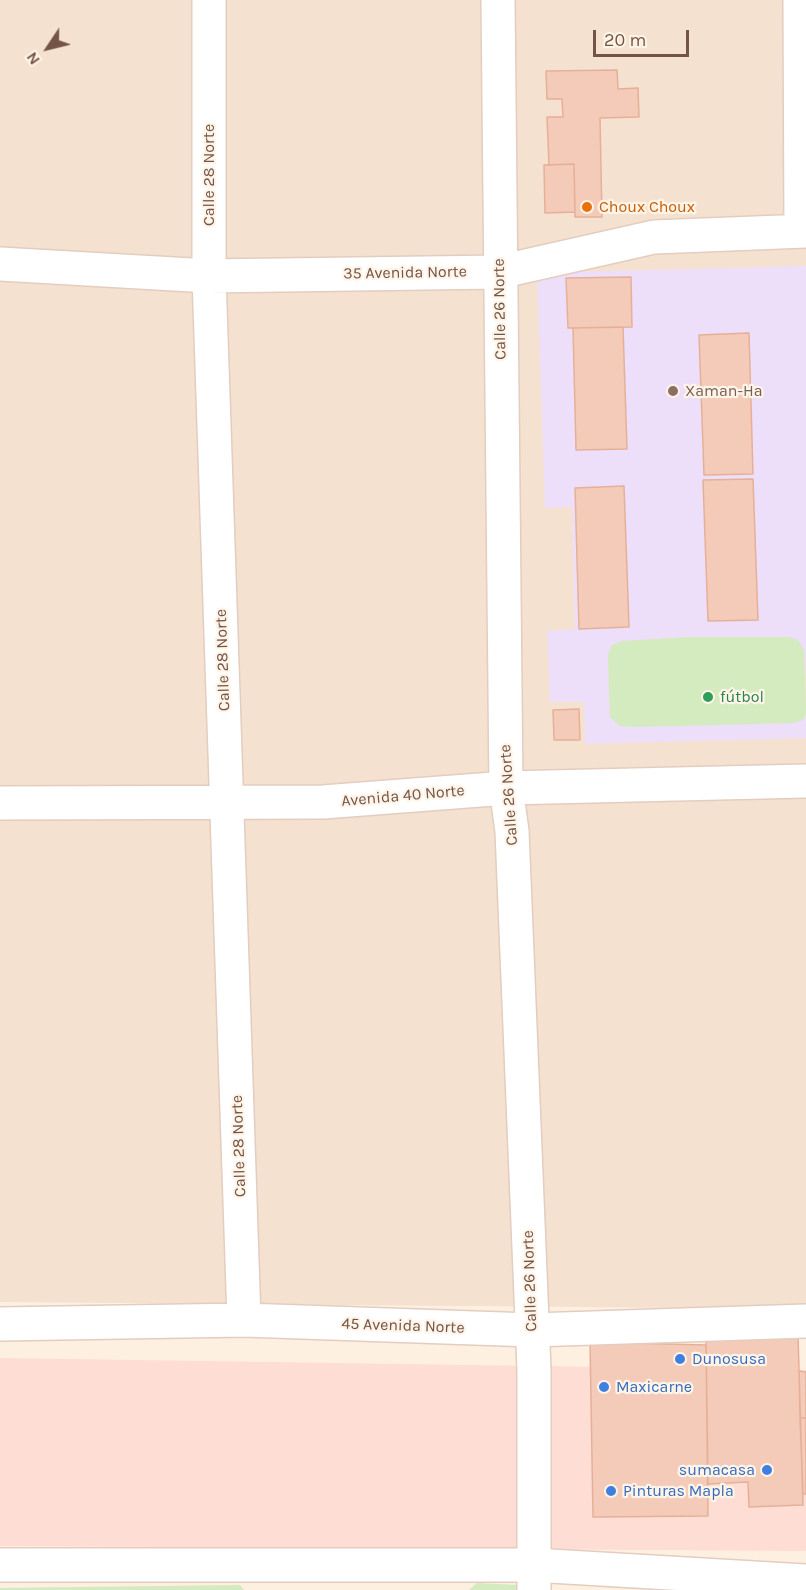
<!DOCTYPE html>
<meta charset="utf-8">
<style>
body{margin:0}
#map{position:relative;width:806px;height:1590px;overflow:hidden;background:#fdf0e1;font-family:Karla,sans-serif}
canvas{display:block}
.north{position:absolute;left:18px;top:18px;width:60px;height:60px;-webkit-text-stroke:4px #fff4e8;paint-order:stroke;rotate:235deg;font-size:16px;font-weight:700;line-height:24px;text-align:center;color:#745447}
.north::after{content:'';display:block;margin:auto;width:21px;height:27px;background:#745447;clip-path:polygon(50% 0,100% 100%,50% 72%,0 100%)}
.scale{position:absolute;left:593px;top:30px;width:96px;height:27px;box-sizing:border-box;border:3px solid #745447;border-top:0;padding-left:8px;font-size:18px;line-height:21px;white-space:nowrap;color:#745447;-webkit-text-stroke:4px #fff4e8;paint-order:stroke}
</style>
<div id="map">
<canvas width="806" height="1590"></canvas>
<div class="north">N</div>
<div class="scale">20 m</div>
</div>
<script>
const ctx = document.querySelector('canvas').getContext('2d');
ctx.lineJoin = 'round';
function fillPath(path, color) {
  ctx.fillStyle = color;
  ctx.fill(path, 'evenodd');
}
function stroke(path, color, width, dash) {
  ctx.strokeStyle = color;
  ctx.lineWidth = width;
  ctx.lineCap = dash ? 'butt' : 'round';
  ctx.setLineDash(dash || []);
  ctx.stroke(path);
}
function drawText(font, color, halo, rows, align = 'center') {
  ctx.font = font + ' Karla,sans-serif';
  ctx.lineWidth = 4.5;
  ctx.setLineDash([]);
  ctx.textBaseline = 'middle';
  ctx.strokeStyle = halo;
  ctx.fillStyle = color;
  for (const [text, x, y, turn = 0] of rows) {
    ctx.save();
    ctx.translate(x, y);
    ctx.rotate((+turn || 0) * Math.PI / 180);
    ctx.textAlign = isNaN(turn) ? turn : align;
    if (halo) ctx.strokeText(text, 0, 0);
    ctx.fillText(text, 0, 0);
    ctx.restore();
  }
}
fillPath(new Path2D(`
 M 0,0 L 806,0 L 806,1309 L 0,1302 Z`), '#f5e1cf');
fillPath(new Path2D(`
 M 0,1358 L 806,1370 L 806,1551 L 0,1546 Z`), '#feddd4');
fillPath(new Path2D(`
 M 806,266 L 806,680 L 804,650 L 690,637 L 623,641 L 612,645 L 608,655 L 610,717 L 803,720 L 806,713 L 806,738 L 585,744 L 584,702 L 550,702 L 547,631 L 575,629 L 572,507 L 545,508 L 537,273 Z`), '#eddef9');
fillPath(new Path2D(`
 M 690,637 L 789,637 L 798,640 L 804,650 L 806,713 L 803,720 L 794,723 L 636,727 L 620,726 L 610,717 L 608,655 L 612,645 L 623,641 Z
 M 477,1583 L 518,1585 L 518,1590 L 469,1590 Z
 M 240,1585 L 244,1590 L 0,1590 L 0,1588 Z`), '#d4eabf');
const building = new Path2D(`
 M 617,70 L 618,89 L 638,88 L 639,117 L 600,118 L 602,217 L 575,217 L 574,164 L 549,165 L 547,117 L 563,117 L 562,99 L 547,99 L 546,71 Z
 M 574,164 L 575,212 L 545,213 L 544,165 Z
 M 631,277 L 632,327 L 568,328 L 566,278 Z
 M 623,327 L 627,449 L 576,450 L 573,328 Z
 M 749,333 L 753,474 L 704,475 L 699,335 Z
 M 753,479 L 758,620 L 708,621 L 703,480 Z
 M 624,486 L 629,627 L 579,629 L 575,488 Z
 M 579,709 L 580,740 L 554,740 L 553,710 Z
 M 798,1335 L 803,1505 L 749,1507 L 748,1482 L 708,1484 L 706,1336 Z
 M 590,1342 L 706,1345 L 708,1516 L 593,1517 Z
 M 799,1371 L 806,1372 L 806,1418 L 800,1418 Z
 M 800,1418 L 806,1418 L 806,1494 L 803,1494 Z`);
fillPath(building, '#f3cbb8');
stroke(building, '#e6b098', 1.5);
const street = new Path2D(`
 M 209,0 L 209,276 L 244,1320
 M 498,0 L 506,788 L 512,831 L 534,1370 L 534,1590
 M 800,0 L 801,231
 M 0,264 L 209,276 L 499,272 L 654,237 L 806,231
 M 0,803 L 323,802 L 506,788 L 806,781
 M 0,1324 L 244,1320 L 532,1330 L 806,1321
 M 0,1565 L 533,1565 L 806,1581`);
stroke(street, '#e3cdc0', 36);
stroke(street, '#fff', 33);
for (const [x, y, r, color] of [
 [587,207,6,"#e8710a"],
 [673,391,6,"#8d6e63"],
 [708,697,6,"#2e9e5b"],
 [680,1359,6,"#3f7fe0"],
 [604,1387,6,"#3f7fe0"],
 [767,1470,6,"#3f7fe0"],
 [611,1491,6,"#3f7fe0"]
]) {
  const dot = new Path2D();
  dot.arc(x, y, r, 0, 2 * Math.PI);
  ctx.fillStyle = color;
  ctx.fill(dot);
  stroke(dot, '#fff4e8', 2);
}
drawText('16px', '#745447', '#fff4e8', [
 ["Calle 28 Norte",209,175,-90],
 ["35 Avenida Norte",405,273,-1],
 ["Calle 26 Norte",500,309,-91],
 ["Calle 28 Norte",223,660,-92],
 ["Calle 26 Norte",509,795,-94],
 ["Avenida 40 Norte",403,796,-5],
 ["Calle 28 Norte",239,1146,-92],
 ["Calle 26 Norte",530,1281,-92],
 ["45 Avenida Norte",403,1326,2]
]);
drawText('16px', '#c56008', '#fff4e8', [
 ["Choux Choux",599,207]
], 'left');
drawText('16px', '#785e54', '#fff4e8', [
 ["Xaman-Ha",685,391]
], 'left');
drawText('16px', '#27864d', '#fff4e8', [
 ["fútbol",720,697]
], 'left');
drawText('16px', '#366cbe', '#fff4e8', [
 ["Dunosusa",692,1359],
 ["Maxicarne",616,1387],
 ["sumacasa",755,1470,"right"],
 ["Pinturas Mapla",623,1491]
], 'left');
</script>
